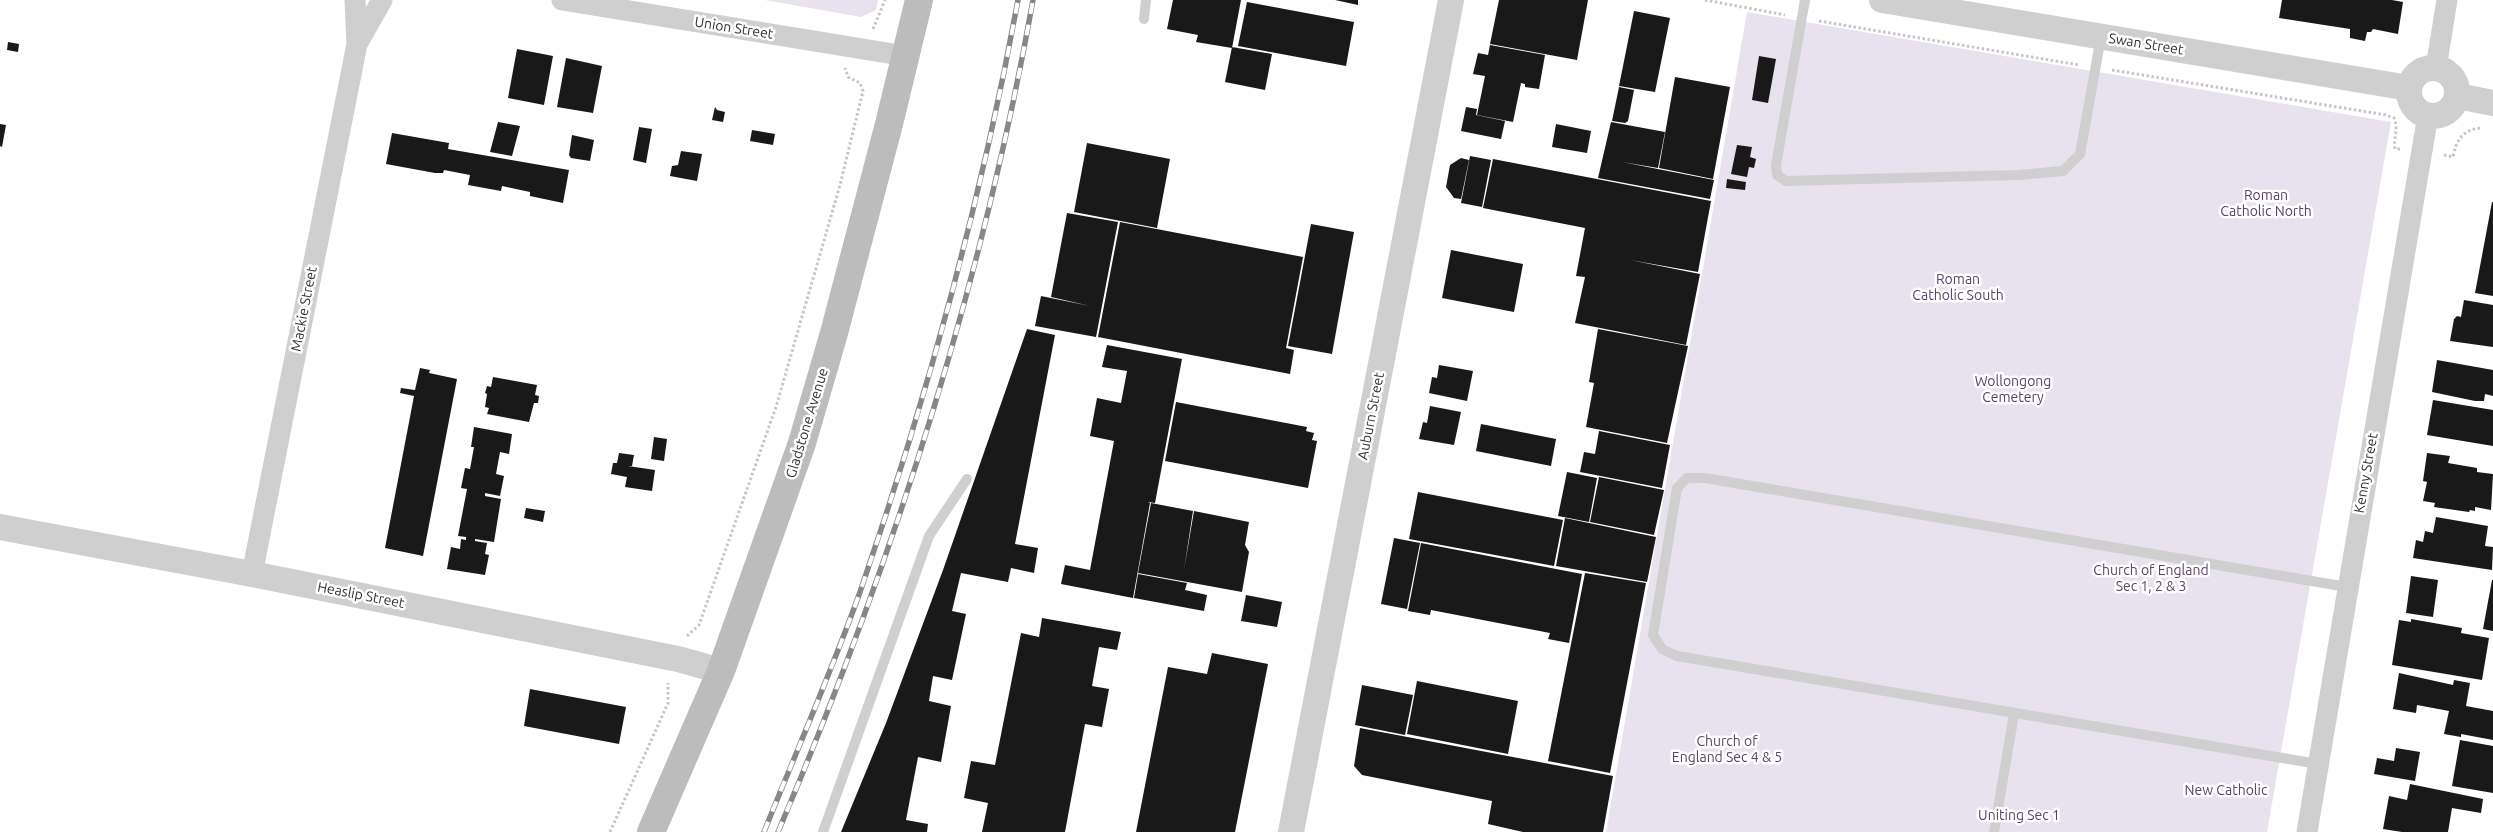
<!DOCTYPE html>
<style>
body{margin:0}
canvas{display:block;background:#fff}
</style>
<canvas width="2493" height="832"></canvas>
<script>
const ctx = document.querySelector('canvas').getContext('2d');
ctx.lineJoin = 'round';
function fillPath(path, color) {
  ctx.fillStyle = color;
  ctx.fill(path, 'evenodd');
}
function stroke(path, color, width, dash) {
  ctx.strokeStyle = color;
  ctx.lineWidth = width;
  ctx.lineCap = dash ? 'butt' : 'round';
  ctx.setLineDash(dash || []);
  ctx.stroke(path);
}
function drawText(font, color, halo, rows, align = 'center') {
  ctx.font = font + ' Ubuntu,sans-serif';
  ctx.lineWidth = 5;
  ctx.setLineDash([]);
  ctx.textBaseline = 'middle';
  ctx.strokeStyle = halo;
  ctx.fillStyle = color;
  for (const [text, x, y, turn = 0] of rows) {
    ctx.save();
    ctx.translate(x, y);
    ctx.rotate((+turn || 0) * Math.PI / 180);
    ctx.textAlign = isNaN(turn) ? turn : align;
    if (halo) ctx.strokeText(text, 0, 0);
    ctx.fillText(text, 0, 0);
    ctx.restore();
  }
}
fillPath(new Path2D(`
 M 765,0 L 878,0 L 876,10 L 861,17 Z
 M 1747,12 L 2391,122 L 2267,832 L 1606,832 Z`), '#e8e1ee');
fillPath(new Path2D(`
 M 1173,0 L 1241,0 L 1232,48 L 1196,42 L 1198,35 L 1167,29 Z
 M 1335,0 L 1358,0 L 1358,5 Z
 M 1499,0 L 1588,0 L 1577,60 L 1490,44 Z
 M 2282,0 L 2392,0 L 2403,2 L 2398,34 L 2373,29 L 2371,32 L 2367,32 L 2365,41 L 2350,38 L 2350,29 L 2279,18 Z
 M 1247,2 L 1354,22 L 1346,66 L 1238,46 Z
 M 1634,11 L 1670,18 L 1655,92 L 1619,86 Z
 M 8,42 L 19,44 L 18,52 L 7,50 Z
 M 1490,45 L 1545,55 L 1539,89 L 1525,87 L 1525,84 L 1521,83 L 1513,122 L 1477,115 L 1485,76 L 1473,74 L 1478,53 L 1488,55 Z
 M 1232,47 L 1272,54 L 1265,90 L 1225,82 Z
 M 517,49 L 553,56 L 544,105 L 508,98 Z
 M 1759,56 L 1776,59 L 1768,103 L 1752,100 Z
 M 566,58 L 602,66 L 593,113 L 557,107 Z
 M 1675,77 L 1730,87 L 1713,179 L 1659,168 Z
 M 1619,87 L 1634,90 L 1628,121 L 1625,123 L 1612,121 Z
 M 715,107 L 717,110 L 725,112 L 723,122 L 712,120 Z
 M 1466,107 L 1477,109 L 1476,115 L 1505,121 L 1501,139 L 1461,131 Z
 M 498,122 L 520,126 L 512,156 L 490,152 Z
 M 1611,122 L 1665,132 L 1658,168 L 1622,162 L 1714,180 L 1710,199 L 1598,178 Z
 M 0,124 L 6,125 L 2,147 L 0,146 Z
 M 1556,124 L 1591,131 L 1587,153 L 1552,147 Z
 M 639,127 L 652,129 L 646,163 L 633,160 Z
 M 752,130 L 775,134 L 773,145 L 750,141 Z
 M 392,133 L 449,143 L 448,149 L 569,170 L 563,203 L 530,196 L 530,192 L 502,186 L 501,191 L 468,185 L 470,175 L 444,170 L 443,173 L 435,173 L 386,164 Z
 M 572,135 L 594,140 L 590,161 L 571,158 L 569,155 Z
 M 1087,143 L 1170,159 L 1157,228 L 1074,212 Z
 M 1737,145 L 1752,147 L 1750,157 L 1756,159 L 1754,168 L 1749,167 L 1747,177 L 1731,174 Z
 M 681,151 L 702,154 L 697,181 L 670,176 L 672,166 L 678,165 Z
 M 1470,156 L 1491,160 L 1482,207 L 1461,203 Z
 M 1461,158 L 1469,160 L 1461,199 L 1454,198 L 1446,187 L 1450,165 Z
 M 1493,159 L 1711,201 L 1698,272 L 1630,260 L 1700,274 L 1686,345 L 1575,323 L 1585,277 L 1576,276 L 1585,228 L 1483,208 Z
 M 1727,179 L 1746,182 L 1745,190 L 1726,188 Z
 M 2492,202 L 2493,202 L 2493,296 L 2475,293 Z
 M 1067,213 L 1118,222 L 1096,337 L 1035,326 L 1041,296 L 1090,306 L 1051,297 Z
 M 1120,222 L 1303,257 L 1286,348 L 1294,350 L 1290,374 L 1098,337 Z
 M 1311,224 L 1354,232 L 1332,354 L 1288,346 Z
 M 1451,250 L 1523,264 L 1514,312 L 1442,298 Z
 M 2464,300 L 2493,305 L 2493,347 L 2450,341 L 2454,319 L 2457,316 L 2461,317 Z
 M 1027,329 L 1055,335 L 1015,544 L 1038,548 L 1034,573 L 1011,568 L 1008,582 L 961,573 L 952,611 L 966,614 L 952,680 L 933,676 L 929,701 L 951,706 L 941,762 L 918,757 L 906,820 L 928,824 L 927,832 L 841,832 L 886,723 L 943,570 Z
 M 1598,329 L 1688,346 L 1667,443 L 1586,427 L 1594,383 L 1589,382 Z
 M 1107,345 L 1182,359 L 1155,503 L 1148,502 L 1150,503 L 1133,598 L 1061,584 L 1065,565 L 1090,570 L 1114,441 L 1090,436 L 1097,398 L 1121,403 L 1127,371 L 1102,367 Z
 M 2437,360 L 2493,370 L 2493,396 L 2485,394 L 2484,401 L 2475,401 L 2432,392 Z
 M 1439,365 L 1473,371 L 1467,401 L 1429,393 L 1432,377 L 1437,378 Z
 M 420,368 L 430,370 L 429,373 L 457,379 L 423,556 L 385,548 L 414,396 L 400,393 L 401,388 L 415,390 Z
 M 493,377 L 537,385 L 535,395 L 539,396 L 538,403 L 534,403 L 529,422 L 487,414 L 489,408 L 485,407 L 487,394 L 485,393 L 487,386 L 491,387 Z
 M 2433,400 L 2493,410 L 2493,446 L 2427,435 Z
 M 1176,402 L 1307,427 L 1306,431 L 1314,433 L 1312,440 L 1317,441 L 1308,488 L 1165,461 Z
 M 1430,406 L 1461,412 L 1454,445 L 1419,439 L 1423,422 L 1427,423 Z
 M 1481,424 L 1556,439 L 1551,466 L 1476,451 Z
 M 474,427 L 512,434 L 509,454 L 500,452 L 496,474 L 504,476 L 500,496 L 485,493 L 485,496 L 501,499 L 494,542 L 475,539 L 475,541 L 487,543 L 485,554 L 489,555 L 485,575 L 447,569 L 451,547 L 460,549 L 461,539 L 466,540 L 466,537 L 458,536 L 467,489 L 461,488 L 465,468 L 470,469 L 474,447 L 471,447 Z
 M 1599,431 L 1670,445 L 1662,488 L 1580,472 L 1584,452 L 1595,454 Z
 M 654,437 L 667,439 L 664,461 L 651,459 Z
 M 619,453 L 634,455 L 632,466 L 628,466 L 655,470 L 652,491 L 625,487 L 627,477 L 611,474 L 613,463 L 617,463 Z
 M 2427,453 L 2450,456 L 2448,463 L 2477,468 L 2477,472 L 2493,474 L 2491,510 L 2475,507 L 2475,511 L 2470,510 L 2469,512 L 2434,507 L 2435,503 L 2423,501 L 2427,482 L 2423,481 Z
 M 1567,472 L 1597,478 L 1589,522 L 1558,516 Z
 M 1599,477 L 1664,490 L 1654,535 L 1590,522 Z
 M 1418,492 L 1563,520 L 1554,566 L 1409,539 Z
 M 1151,503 L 1193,511 L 1184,570 L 1194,511 L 1249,522 L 1245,545 L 1249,552 L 1242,592 L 1138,573 Z
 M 526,508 L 545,511 L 543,522 L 524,518 Z
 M 2436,517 L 2488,526 L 2485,546 L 2493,547 L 2492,570 L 2413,558 L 2416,540 L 2423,542 L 2425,531 L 2433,533 Z
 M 1565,518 L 1656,537 L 1647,582 L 1556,566 Z
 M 1394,538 L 1420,543 L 1407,609 L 1381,604 Z
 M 1421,543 L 1582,574 L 1569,643 L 1548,639 L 1550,633 L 1431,610 L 1430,615 L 1408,611 Z
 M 1585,573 L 1646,583 L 1610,773 L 1548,761 Z
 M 1138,574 L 1187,583 L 1185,590 L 1207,595 L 1204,611 L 1134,598 Z
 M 2411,576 L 2438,580 L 2433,617 L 2406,613 Z
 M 2492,580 L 2493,580 L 2493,631 L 2483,629 Z
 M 1246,595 L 1282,602 L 1277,627 L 1241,621 Z
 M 1042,618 L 1121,632 L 1117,650 L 1099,647 L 1092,686 L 1109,689 L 1102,727 L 1085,724 L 1065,832 L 982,832 L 988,803 L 964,798 L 971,761 L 995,765 L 1021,633 L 1039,637 Z
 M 2411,619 L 2462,628 L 2461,633 L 2489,638 L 2482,680 L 2392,665 L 2399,620 L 2411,622 Z
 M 1212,653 L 1268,664 L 1235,832 L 1136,832 L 1168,667 L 1207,674 Z
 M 2399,673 L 2453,685 L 2454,680 L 2470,683 L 2466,706 L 2493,711 L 2493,740 L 2461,734 L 2461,737 L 2444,734 L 2449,711 L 2417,705 L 2416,713 L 2393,709 Z
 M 1417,681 L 1518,701 L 1508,754 L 1407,734 Z
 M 1362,685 L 1413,695 L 1405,735 L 1355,725 Z
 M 530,689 L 626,707 L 619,744 L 524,726 Z
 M 1360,728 L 1613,776 L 1603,832 L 1523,832 L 1488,824 L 1492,801 L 1362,775 L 1354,766 Z
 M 2460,740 L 2493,746 L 2493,793 L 2452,786 Z
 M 2396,748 L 2420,752 L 2415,781 L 2374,774 L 2377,758 L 2394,761 Z
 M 2410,784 L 2483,799 L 2481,813 L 2452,808 L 2448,832 L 2402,832 L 2383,829 L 2389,796 L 2407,800 Z`), '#191919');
stroke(new Path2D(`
 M 1705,0 L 1785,15
 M 1819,21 L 2079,65
 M 873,29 L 885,0
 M 2112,70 L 2386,115 L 2394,118 C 2399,129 2393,137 2395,149 L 2400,149
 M 2444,155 L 2453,157 C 2456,140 2463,130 2480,128
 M 687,636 L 699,625 L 776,407 L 840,185 L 863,91 L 860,83 L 848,77 L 845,68
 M 610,832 L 668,703 L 668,683`), '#c6c6c6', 3, [2.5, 2.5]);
stroke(new Path2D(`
 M 1805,0 L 1776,165 L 1777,175 L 1786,181 L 2018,175 L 2063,171 L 2080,154 L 2101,37
 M 1144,19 L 1146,0
 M 2318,764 L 1677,656 L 1662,649 L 1653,635 L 1677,488 L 1687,478 L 1705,478 L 2347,587
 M 823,832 L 929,536 L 967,479
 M 1994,832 L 2014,714`), '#cfcfcf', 10);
stroke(new Path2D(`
 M 562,0 L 906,56
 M 357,44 L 382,0
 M 2436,68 L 2447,0
 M 252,574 L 357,44 L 355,0
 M 2307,832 L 2428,115`), '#cfcfcf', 21);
stroke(new Path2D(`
 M 1882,0 L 2409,88
 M2409 92a24 24 0 1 1 48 0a24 24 0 1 1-48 0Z
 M 2457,96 L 2493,103
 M 0,527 L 252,574 L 678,659 L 721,671
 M 1291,832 L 1451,0`), '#cfcfcf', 26);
stroke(new Path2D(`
 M 651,832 L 721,671 L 802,443 L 834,333 L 889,124 L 919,0`), '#bcbcbc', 28);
const rail = new Path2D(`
 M 764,832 C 796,752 831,673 860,592 C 927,398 981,202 1018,0
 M 778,832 C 892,565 982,286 1033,0`);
stroke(rail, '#878787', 5.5);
stroke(rail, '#fff', 4, [11]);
drawText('14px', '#323232', '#fff', [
 ["Union Street",734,28,9],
 ["Swan Street",2146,44,9],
 ["Mackie Street",304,309,-79],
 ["Auburn Street",1371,416,-79],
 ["Gladstone Avenue",807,423,-73],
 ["Kenny Street",2366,473,-80],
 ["Heaslip Street",361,595,11]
]);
drawText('14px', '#5c416c', '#fff', [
 ["Roman",2266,195],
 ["Catholic North",2266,211],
 ["Roman",1958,279],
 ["Catholic South",1958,295],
 ["Wollongong",2013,381],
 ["Cemetery",2013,397],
 ["Church of England",2151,570],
 ["Sec 1, 2 & 3",2151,586],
 ["Church of",1727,741],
 ["England Sec 4 & 5",1727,757],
 ["New Catholic",2226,790],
 ["Uniting Sec 1",2019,815]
]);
</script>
